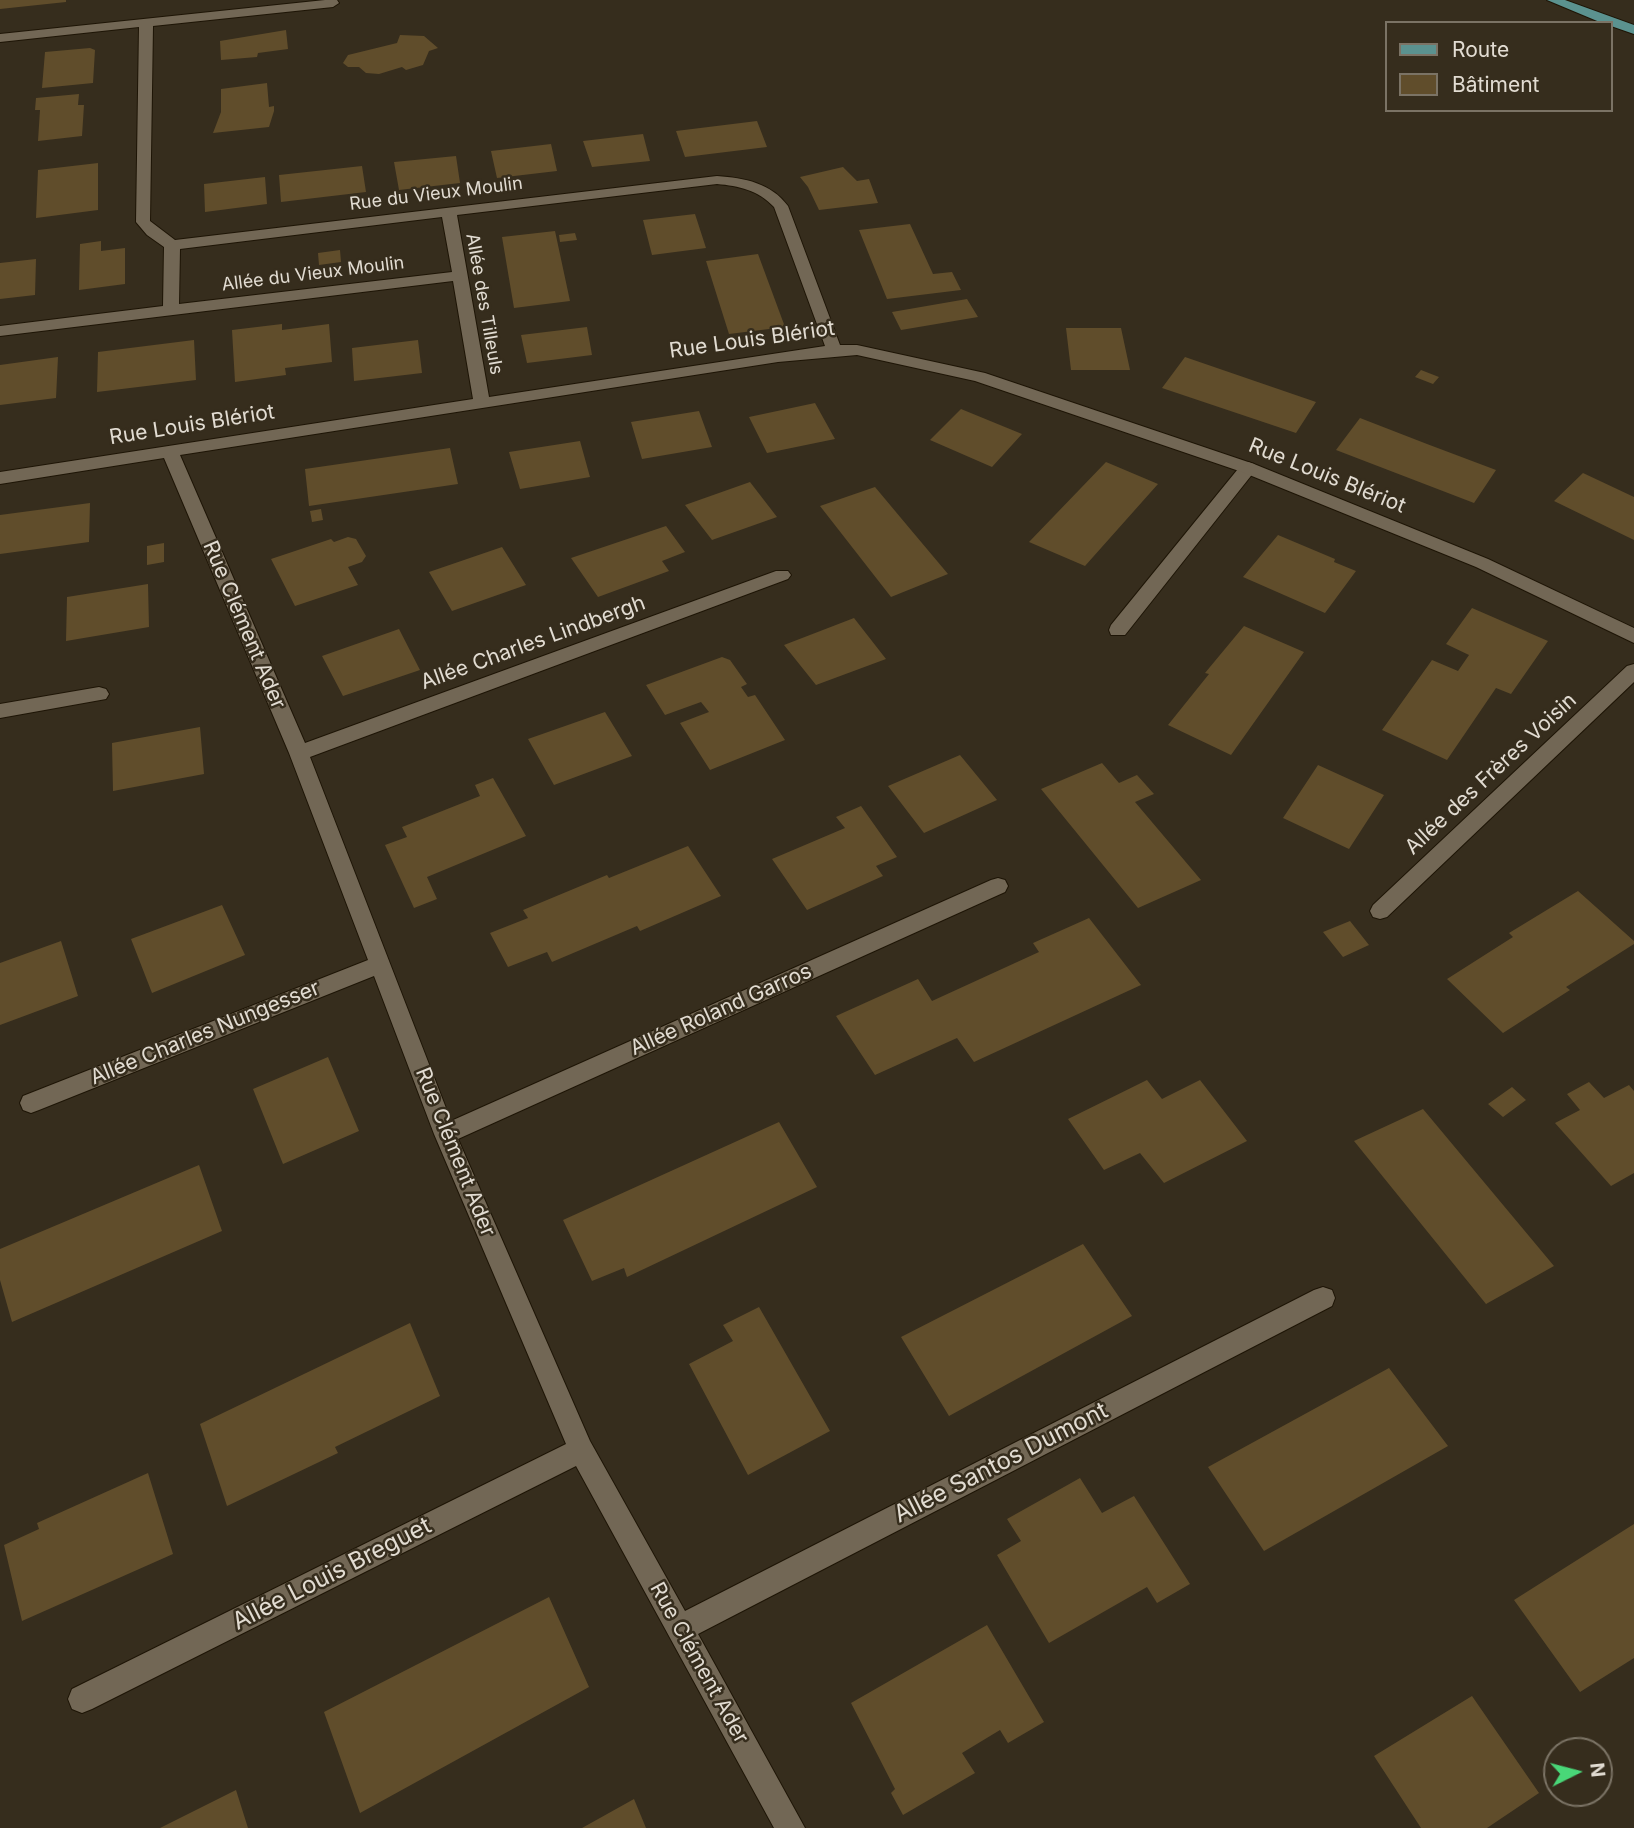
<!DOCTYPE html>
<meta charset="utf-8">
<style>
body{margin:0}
#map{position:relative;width:1634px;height:1828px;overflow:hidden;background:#362d1d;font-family:Inter,sans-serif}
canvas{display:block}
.legend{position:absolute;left:1385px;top:21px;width:228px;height:91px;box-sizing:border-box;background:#362d1d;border:2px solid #7b7365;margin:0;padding:9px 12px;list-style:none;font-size:21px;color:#e2dcd2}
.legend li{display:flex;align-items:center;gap:14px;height:35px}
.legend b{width:35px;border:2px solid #7b7365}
.north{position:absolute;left:1543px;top:1737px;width:70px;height:70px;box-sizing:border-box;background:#362d1d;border:2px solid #7b7365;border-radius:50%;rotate:84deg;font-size:19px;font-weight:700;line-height:28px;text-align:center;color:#e2dcd2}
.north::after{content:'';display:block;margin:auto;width:24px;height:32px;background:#49d778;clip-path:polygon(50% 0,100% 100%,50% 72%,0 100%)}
</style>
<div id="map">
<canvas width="1634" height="1828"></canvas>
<ul class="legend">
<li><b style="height:9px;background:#5b928f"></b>Route</li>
<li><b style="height:19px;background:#604d2b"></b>Bâtiment</li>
</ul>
<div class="north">N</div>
</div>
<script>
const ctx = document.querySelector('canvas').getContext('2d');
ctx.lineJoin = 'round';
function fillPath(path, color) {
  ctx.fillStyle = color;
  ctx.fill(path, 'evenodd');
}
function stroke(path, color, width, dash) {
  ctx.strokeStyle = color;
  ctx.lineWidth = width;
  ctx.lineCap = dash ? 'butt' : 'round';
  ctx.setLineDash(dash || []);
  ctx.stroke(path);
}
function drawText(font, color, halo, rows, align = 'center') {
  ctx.font = font + ' Inter,sans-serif';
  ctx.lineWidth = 5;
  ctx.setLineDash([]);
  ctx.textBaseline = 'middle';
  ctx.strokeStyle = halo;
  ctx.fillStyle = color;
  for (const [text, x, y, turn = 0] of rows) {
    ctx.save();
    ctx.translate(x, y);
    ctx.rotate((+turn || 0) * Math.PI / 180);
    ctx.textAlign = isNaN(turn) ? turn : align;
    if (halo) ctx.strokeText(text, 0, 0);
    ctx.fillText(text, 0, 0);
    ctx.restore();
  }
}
fillPath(new Path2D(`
 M 0,0 L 66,0 L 66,2 L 0,9 Z
 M 286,30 L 288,49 L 258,53 L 257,57 L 221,60 L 220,41 Z
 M 400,35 L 424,36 L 438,48 L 429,51 L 423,65 L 406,70 L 402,67 L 379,74 L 366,73 L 359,67 L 348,67 L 343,63 L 348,55 L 397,43 Z
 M 90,48 L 95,50 L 93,83 L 42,88 L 45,52 Z
 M 267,83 L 269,107 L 274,106 L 274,111 L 269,127 L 213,133 L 221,112 L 221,89 Z
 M 79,94 L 78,105 L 84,105 L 82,136 L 38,141 L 40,110 L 35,110 L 36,98 Z
 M 757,121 L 767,147 L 685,157 L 676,131 Z
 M 643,134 L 650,161 L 592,167 L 583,141 Z
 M 551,144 L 557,171 L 497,178 L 491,151 Z
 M 456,156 L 460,183 L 399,190 L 394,162 Z
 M 98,163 L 98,210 L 36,218 L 38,170 Z
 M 362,166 L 366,192 L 281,202 L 279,175 Z
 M 843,167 L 857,181 L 869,179 L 878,203 L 819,210 L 808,187 L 800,177 Z
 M 265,177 L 267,204 L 205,212 L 204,184 Z
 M 695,214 L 706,248 L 652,255 L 643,220 Z
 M 910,224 L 933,274 L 952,272 L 961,290 L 887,299 L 859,230 Z
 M 555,231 L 570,301 L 514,308 L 502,237 Z
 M 575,233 L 577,240 L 560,242 L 559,235 Z
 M 101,241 L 101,251 L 125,248 L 125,284 L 79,290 L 80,244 Z
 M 340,250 L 341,262 L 319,265 L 318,253 Z
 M 758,254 L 785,327 L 729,334 L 706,261 Z
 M 36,259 L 35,295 L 0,299 L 0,263 Z
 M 967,299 L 978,317 L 901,330 L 892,312 Z
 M 282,324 L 282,330 L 329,324 L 332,362 L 285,368 L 286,375 L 235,382 L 232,330 Z
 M 587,327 L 592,355 L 527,363 L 521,335 Z
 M 1066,328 L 1121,328 L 1130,370 L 1071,370 Z
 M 194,340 L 196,380 L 97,392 L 98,352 Z
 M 418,340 L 422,373 L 354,381 L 352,348 Z
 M 58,357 L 56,398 L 0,405 L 0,365 Z
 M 1185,357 L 1249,379 L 1316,402 L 1296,433 L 1162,388 Z
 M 1421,370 L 1439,377 L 1433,384 L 1415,377 Z
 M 815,403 L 835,439 L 767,453 L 749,417 Z
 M 961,409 L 1022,434 L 992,467 L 930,440 Z
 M 699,411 L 712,447 L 642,459 L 631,422 Z
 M 1360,418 L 1427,444 L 1496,470 L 1474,503 L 1336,450 Z
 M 580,441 L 590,477 L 520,489 L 509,452 Z
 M 450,448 L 458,484 L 309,506 L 305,469 Z
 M 1106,462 L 1158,484 L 1085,566 L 1029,542 Z
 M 1583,473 L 1634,497 L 1634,540 L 1554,501 Z
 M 750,482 L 777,517 L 712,540 L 685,505 Z
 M 875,487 L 911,530 L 948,574 L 891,597 L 820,506 Z
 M 90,503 L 89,542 L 0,554 L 0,515 Z
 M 321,509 L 323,520 L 312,522 L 310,511 Z
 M 666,526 L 685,552 L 662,561 L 669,571 L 598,597 L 571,558 Z
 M 1278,535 L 1335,559 L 1334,562 L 1356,571 L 1325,613 L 1243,577 Z
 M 348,537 L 356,539 L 366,556 L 362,562 L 348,567 L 358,585 L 295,606 L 271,559 L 331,539 L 334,542 Z
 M 164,543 L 164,562 L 147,565 L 147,546 Z
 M 502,547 L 526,585 L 452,611 L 429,572 Z
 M 148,584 L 149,627 L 66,641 L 67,597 Z
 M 1472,608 L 1548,641 L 1511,694 L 1496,688 L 1447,760 L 1382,730 L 1432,660 L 1458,671 L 1469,655 L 1446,644 Z
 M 854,618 L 886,659 L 816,685 L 784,645 Z
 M 1244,626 L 1304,652 L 1231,755 L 1168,725 L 1209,674 L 1205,673 Z
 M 399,629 L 420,670 L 343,696 L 322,656 Z
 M 722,657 L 730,660 L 747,684 L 741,687 L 748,697 L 755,695 L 785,740 L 710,770 L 680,723 L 709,712 L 701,702 L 665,715 L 646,685 Z
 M 605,712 L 632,756 L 554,785 L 528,739 Z
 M 200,727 L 204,774 L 113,791 L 112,743 Z
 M 960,755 L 997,800 L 924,833 L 888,786 Z
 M 1102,763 L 1119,783 L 1137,775 L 1154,794 L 1135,802 L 1201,880 L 1138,908 L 1041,789 Z
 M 1318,765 L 1384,795 L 1349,849 L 1283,818 Z
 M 493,778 L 526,836 L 427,877 L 437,899 L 414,908 L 385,845 L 407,837 L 402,827 L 480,796 L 475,785 Z
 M 861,806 L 897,857 L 876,866 L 883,876 L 807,910 L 772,859 L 845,828 L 836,817 Z
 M 688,846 L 721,896 L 640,931 L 637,926 L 552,962 L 547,952 L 508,967 L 490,933 L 528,918 L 523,910 L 607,875 L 609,878 Z
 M 1578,891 L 1634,941 L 1634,944 L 1566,987 L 1570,990 L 1503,1033 L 1447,979 L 1513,937 L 1509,933 Z
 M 222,905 L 245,955 L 152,993 L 131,939 Z
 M 1089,918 L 1141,985 L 974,1062 L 957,1038 L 875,1075 L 836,1016 L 918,979 L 932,1001 L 1039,952 L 1033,943 Z
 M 1350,921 L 1369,945 L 1343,957 L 1323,932 Z
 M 61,941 L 78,996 L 0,1025 L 0,963 Z
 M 328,1057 L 359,1131 L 283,1164 L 253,1089 Z
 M 1147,1080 L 1162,1099 L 1200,1080 L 1247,1141 L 1164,1183 L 1140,1153 L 1104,1170 L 1068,1119 Z
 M 1589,1082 L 1604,1098 L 1629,1085 L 1634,1091 L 1634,1173 L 1611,1186 L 1555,1123 L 1580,1110 L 1567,1094 Z
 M 1512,1087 L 1526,1100 L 1503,1117 L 1488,1104 Z
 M 1423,1109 L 1554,1266 L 1486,1304 L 1354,1141 Z
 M 779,1122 L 817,1187 L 627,1277 L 624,1268 L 592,1281 L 563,1220 Z
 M 199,1165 L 222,1231 L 12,1322 L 0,1280 L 0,1249 Z
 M 1083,1244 L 1132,1316 L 949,1416 L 901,1337 Z
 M 759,1307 L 830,1431 L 748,1475 L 689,1364 L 733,1341 L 723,1325 Z
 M 410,1323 L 440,1396 L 335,1447 L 338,1453 L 227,1506 L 200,1424 Z
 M 1389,1368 L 1448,1446 L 1264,1551 L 1208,1467 Z
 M 148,1473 L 173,1554 L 22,1621 L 4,1545 L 39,1529 L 37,1523 Z
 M 1080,1478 L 1102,1513 L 1134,1496 L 1190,1584 L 1157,1603 L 1147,1587 L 1049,1643 L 997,1555 L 1021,1541 L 1007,1519 Z
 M 1634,1524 L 1634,1658 L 1580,1692 L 1514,1600 Z
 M 549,1597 L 589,1687 L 360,1813 L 324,1712 Z
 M 987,1625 L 1044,1722 L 1008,1743 L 1000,1730 L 962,1753 L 975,1773 L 903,1815 L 891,1793 L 895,1789 L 851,1703 Z
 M 1472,1696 L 1539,1793 L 1487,1828 L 1421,1828 L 1374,1756 Z
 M 236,1790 L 248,1828 L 160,1828 Z
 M 634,1799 L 646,1828 L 582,1828 Z`), '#604d2b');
const lane = new Path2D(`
 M 1248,462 L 1254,464 L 1257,468 L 1254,472 L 1125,635 L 1111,635 L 1109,630 L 1111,625 L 1242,464 Z
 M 1634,664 L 1634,682 L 1387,917 L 1380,919 L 1373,917 L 1370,911 L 1373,905 L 1627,666 Z
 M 99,687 L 106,689 L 109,694 L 106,699 L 0,718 L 0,704 Z`);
const street = new Path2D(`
 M 325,0 L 337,0 L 339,3 L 333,7 L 153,26 L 150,221 L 175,240 L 717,176 C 745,178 771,183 788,206 L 840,345 L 857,345 L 985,373 L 1254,464 L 1488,559 L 1634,628 L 1634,643 L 1476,567 L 1242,472 L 975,381 L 857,355 L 778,362 L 180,455 L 305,743 L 776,571 L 788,571 L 791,575 L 788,579 L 310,757 L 451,1121 L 991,880 L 998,878 L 1005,880 L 1008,886 L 1005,892 L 458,1139 L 590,1441 L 685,1611 L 1314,1290 L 1323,1287 L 1332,1290 L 1335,1298 L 1332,1306 L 698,1634 L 805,1828 L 774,1828 L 576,1466 L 92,1709 L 82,1713 L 72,1709 L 68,1699 L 72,1689 L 566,1444 L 434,1134 L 374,976 L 39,1110 L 31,1113 L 23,1110 L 20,1103 L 23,1096 L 368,960 L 289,753 L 164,458 L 0,484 L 0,472 L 473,399 L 453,281 L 0,336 L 0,326 L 163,306 L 164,247 L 147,235 L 136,222 L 139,27 L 0,42 L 0,34 ZM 717,184 C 739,186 758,190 774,207 L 825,346 L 489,397 L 457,215 ZM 442,217 L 452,272 L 179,304 L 180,249 Z`);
const primary = new Path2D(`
 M 1547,0 L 1565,0 L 1634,25 L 1634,34 L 1611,26 L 1611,23 L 1602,23 Z`);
stroke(lane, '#1e1506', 2);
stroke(street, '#1e1506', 2);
stroke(primary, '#1e1506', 2);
fillPath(lane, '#726755');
fillPath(street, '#726755');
fillPath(primary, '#5b928f');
drawText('18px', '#e2dcd2', '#362d1d', [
 ["Rue du Vieux Moulin",436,194,-7],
 ["Allée du Vieux Moulin",313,274,-7],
 ["Allée des Tilleuls",484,304,80]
]);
drawText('21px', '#e2dcd2', '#362d1d', [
 ["Rue Louis Blériot",752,340,-8],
 ["Rue Louis Blériot",192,425,-9],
 ["Rue Louis Blériot",1327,476,22],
 ["Rue Clément Ader",244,625,67],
 ["Allée Charles Lindbergh",533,643,-20],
 ["Allée des Frères Voisin",1491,774,-43],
 ["Allée Roland Garros",721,1010,-24],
 ["Allée Charles Nungesser",205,1033,-22],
 ["Rue Clément Ader",455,1152,68],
 ["Rue Clément Ader",699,1663,61]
]);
drawText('24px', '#e2dcd2', '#362d1d', [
 ["Allée Santos Dumont",1001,1463,-27],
 ["Allée Louis Breguet",332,1574,-27]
]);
</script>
